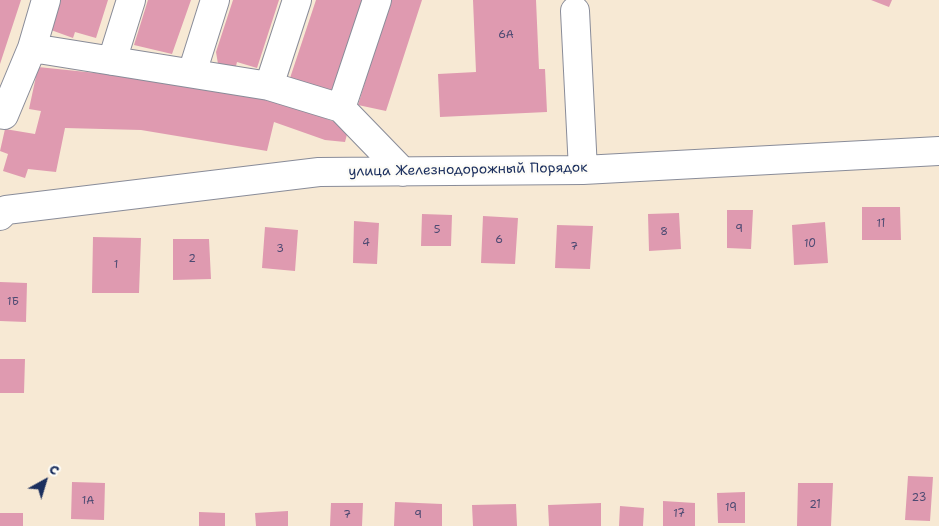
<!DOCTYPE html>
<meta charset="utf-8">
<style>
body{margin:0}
#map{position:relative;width:939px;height:526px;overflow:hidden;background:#f7e9d4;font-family:"Shantell Sans",sans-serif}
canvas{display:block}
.north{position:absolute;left:20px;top:456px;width:50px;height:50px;-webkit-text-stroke:4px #fdfcf7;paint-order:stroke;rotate:39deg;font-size:14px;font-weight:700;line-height:20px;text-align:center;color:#1b2f5e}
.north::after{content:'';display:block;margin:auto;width:18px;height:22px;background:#1b2f5e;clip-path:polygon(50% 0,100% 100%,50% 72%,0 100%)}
</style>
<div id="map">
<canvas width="939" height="526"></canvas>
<div class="north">С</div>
</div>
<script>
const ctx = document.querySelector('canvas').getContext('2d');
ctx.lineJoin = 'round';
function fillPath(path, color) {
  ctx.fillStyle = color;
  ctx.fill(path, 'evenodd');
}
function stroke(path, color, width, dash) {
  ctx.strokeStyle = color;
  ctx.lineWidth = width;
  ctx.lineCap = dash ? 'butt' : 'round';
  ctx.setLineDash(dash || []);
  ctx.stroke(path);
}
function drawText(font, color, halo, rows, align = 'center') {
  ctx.font = font + ' "Shantell Sans",sans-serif';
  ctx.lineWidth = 4.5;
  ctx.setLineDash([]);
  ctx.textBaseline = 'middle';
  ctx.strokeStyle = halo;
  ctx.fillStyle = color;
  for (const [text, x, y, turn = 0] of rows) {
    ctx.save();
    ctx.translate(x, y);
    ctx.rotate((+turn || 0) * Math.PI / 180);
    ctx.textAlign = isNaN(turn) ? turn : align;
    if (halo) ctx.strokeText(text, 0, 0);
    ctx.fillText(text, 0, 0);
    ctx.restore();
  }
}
fillPath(new Path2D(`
 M 0,0 L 21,0 L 0,64 Z
 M 61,0 L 108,0 L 96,38 L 75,32 L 73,38 L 51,30 Z
 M 148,0 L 191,0 L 172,54 L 134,45 Z
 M 233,0 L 279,0 L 257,68 L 237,62 L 235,70 L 218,64 L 216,52 Z
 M 316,0 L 362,0 L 331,94 L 289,81 Z
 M 390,0 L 422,0 L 386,111 L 358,105 Z
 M 473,0 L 536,0 L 539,69 L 545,69 L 547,112 L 440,117 L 438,74 L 476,72 Z
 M 871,0 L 892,0 L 889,7 Z
 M 38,67 L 125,76 L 281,101 L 332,121 L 350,123 L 345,142 L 325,140 L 274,122 L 267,151 L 141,130 L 65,128 L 56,172 L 28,169 L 25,178 L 3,171 L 8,154 L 0,151 L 5,129 L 35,134 L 41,111 L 29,109 Z
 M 862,207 L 900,207 L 901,240 L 862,240 Z
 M 727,210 L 753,210 L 751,249 L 727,248 Z
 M 679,213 L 681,249 L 649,251 L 648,214 Z
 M 422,214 L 452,215 L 451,246 L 421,246 Z
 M 483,216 L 518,218 L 515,264 L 481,263 Z
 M 354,221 L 379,223 L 377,264 L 353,263 Z
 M 825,222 L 828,263 L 794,265 L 792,225 Z
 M 557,225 L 593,226 L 590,269 L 555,268 Z
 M 265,227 L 298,230 L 295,271 L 262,268 Z
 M 93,237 L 141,238 L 139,293 L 92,293 Z
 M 173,239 L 209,239 L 211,279 L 173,280 Z
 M 0,282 L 27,283 L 26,322 L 0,321 Z
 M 0,359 L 25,359 L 24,393 L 0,393 Z
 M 908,476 L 933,477 L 930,521 L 905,520 Z
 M 72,482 L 105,483 L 104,520 L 71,519 Z
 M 798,483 L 833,483 L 831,526 L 797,526 Z
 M 745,492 L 745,523 L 718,523 L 717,493 Z
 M 663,501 L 695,503 L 695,526 L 663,526 Z
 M 395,502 L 442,504 L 442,526 L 394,526 Z
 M 331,503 L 363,503 L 362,526 L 330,526 Z
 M 601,503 L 601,526 L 549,526 L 548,505 Z
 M 516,504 L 517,526 L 473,526 L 472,505 Z
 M 620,506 L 644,508 L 643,526 L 619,526 Z
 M 288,511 L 288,526 L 256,526 L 255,513 Z
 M 199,512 L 225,513 L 225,526 L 199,526 Z
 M 0,513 L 23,513 L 23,526 L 0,526 Z`), '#df9ab0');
const minor = new Path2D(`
 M 575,11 L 583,170
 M 32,48 L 46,0
 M 112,61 L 131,0
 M 192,73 L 215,0
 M 269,86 L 297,0
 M 341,108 L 377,0
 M 0,114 L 4,115 L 32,48 L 269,86 L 341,108 L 403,172
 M 0,216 L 6,210 L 319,172 L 583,170 L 939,151`);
stroke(minor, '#898c99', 30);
stroke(minor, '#fff', 28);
drawText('11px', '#4c4a72', null, [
 ["6А",506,35],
 ["11",881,224],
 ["9",739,229],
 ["5",437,230],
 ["8",664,232],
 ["6",499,240],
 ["4",366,243],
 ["10",810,244],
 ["7",574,247],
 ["3",280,249],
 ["2",192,259],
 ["1",116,265],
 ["1Б",13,302],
 ["23",919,498],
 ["1А",88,501],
 ["21",815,505],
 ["19",731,508],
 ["17",679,514],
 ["7",347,515],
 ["9",418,515]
]);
drawText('14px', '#1b2f5e', '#fdfcf7', [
 ["улица Железнодорожный Порядок",468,170,-1]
]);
</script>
